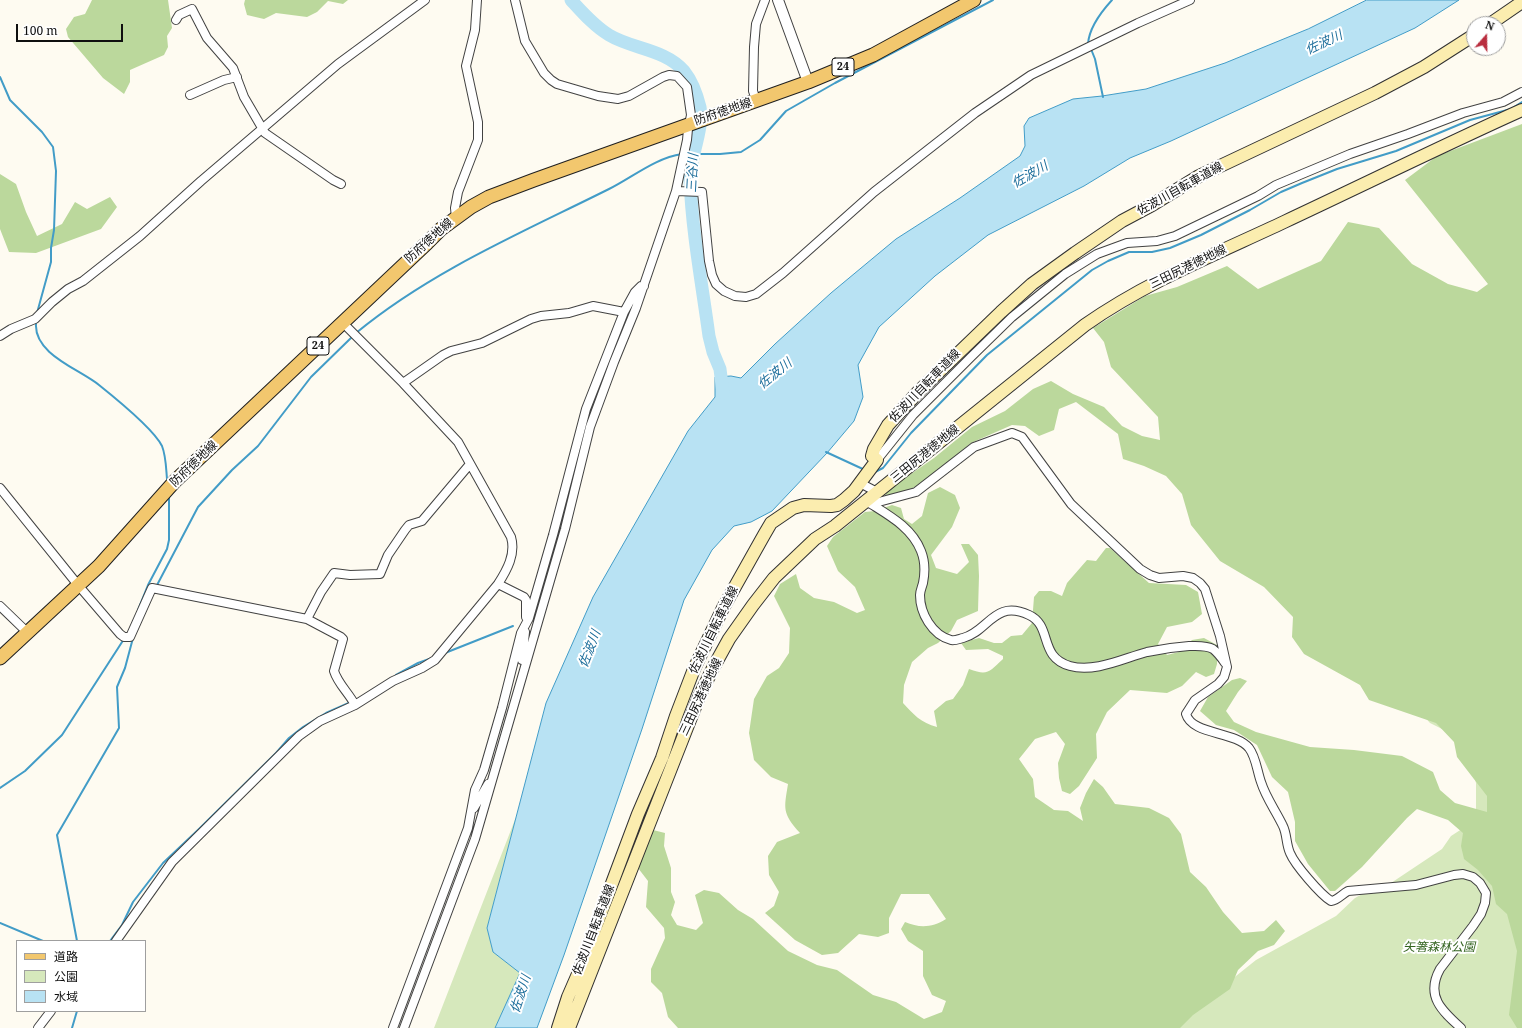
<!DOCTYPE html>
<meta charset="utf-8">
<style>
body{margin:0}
#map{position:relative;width:1522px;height:1028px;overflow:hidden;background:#fefbf1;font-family:"Noto Serif","Noto Sans JP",serif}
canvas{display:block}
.legend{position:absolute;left:16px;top:940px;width:130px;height:72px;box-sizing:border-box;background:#fff;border:1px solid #9f9f9f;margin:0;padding:5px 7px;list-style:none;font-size:12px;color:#0f0f0f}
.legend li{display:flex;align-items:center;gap:8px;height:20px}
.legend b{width:20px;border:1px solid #9f9f9f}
.north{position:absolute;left:1466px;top:16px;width:40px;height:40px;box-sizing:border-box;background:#fff;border:1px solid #9f9f9f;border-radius:50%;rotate:20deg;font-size:11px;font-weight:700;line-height:16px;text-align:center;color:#0f0f0f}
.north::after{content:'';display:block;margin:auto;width:14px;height:18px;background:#b92d3e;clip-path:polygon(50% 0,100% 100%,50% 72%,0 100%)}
.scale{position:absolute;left:16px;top:24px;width:107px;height:18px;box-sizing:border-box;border:2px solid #0f0f0f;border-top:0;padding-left:5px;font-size:12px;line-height:14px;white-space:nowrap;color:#0f0f0f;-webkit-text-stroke:3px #fff;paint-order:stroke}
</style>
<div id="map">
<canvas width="1522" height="1028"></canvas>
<ul class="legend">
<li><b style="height:5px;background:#f2c76e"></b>道路</li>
<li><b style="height:11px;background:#d6e8bc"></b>公園</li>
<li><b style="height:11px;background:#b8e2f3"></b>水域</li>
</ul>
<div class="north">N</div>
<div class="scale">100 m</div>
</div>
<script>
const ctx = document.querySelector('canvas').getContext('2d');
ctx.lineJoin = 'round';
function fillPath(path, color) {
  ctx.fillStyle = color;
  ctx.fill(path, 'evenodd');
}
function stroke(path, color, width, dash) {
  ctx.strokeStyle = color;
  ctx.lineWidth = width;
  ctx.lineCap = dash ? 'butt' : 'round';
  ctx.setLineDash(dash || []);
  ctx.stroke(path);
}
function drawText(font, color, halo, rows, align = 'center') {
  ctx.font = font + ' "Noto Serif","Noto Sans JP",serif';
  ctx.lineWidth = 4;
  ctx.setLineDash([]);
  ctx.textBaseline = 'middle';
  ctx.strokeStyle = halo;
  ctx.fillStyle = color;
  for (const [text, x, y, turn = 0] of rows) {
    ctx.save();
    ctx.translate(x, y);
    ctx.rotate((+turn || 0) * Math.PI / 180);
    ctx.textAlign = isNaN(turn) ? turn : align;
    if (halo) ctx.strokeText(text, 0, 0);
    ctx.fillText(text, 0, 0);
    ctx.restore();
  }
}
fillPath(new Path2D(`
 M 1500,660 L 1522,1028 L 1171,1028 L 1256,960 L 1336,916 L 1355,898 L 1364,893 L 1382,889 L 1442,849 L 1451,836 L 1468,825 L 1476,809 L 1476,783 L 1464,740 L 1430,723 L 1415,706 Z
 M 516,817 L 487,928 L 493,952 L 520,973 L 495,1028 L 434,1028 Z`), '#d6e8bc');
fillPath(new Path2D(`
 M 92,0 L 168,0 L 172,28 L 167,36 L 168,47 L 164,55 L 130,70 L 130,82 L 124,94 L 103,78 L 68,37 L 66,29 L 74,17 L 85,14 Z
 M 245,0 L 348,0 L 343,4 L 328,1 L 317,12 L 307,17 L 276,13 L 264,19 L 247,15 L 244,4 Z
 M 1522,124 L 1522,1028 L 1517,1028 L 1509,1015 L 1517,951 L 1507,914 L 1496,904 L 1492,886 L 1478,870 L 1464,859 L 1461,846 L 1463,833 L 1448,820 L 1417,809 L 1407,818 L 1362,867 L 1335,891 L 1330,891 L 1308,864 L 1295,841 L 1295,822 L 1288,792 L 1272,777 L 1257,745 L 1234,730 L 1216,725 L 1200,711 L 1208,697 L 1232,680 L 1240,678 L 1247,681 L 1238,692 L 1226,711 L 1234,722 L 1256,732 L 1310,747 L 1354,750 L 1402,756 L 1433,772 L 1440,790 L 1455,803 L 1487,812 L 1487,796 L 1457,757 L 1454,742 L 1436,723 L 1369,700 L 1360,685 L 1304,654 L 1292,637 L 1293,617 L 1264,587 L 1220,561 L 1191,525 L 1182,494 L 1166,476 L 1144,466 L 1123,459 L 1118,434 L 1076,402 L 1059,409 L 1054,430 L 1039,436 L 1025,426 L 1012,425 L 971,443 L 922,484 L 886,499 L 885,492 L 934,458 L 972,427 L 1005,411 L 1033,389 L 1051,381 L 1073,394 L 1104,407 L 1122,426 L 1142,436 L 1160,440 L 1158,417 L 1111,367 L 1104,342 L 1093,328 L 1145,296 L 1177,287 L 1227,266 L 1258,289 L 1321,261 L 1348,222 L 1379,228 L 1412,264 L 1448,284 L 1477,292 L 1488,284 L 1405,180 L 1437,156 Z
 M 0,174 L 16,184 L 26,212 L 37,236 L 62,224 L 75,202 L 87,209 L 110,197 L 117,207 L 101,229 L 36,253 L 9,252 L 0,229 Z
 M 940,487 L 955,495 L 960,508 L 952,527 L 931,555 L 936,568 L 957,574 L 969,562 L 961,544 L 969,544 L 978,555 L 979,576 L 978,611 L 957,620 L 951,631 L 938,643 L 928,648 L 912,662 L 904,685 L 903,703 C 913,714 921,723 937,727 L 934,711 L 946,701 L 953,699 L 963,685 L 969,669 C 988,676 989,672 1003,659 L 1003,656 L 988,649 L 966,650 L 961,643 L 979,638 L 994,643 L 1002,643 L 1011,636 L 1022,635 L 1032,623 L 1034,597 L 1039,591 L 1051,591 L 1062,596 L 1067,583 L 1087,560 L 1096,561 L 1106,548 L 1110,548 L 1149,583 L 1186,585 L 1198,592 L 1202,614 L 1192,622 L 1167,627 L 1158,644 L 1167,655 L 1179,652 L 1192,640 L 1204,638 L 1217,645 L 1217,664 L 1214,674 L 1206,677 L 1196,672 L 1182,686 L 1167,693 L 1130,690 L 1107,712 L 1096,734 L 1097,758 L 1079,786 L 1070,794 L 1062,791 L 1059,778 L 1058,763 L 1065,744 L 1056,732 L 1035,739 L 1019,759 L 1033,779 L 1035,797 L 1054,810 L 1068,811 L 1083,821 L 1080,808 L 1086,793 L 1094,779 L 1103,787 L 1115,804 L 1149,808 L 1169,818 L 1181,834 L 1190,872 L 1206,887 L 1223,912 L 1242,933 L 1264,931 L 1276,920 L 1285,931 L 1274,945 L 1258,951 L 1238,970 L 1230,989 L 1193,1015 L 1180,1028 L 678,1028 L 668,1017 L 662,993 L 651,982 L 651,969 L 665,938 L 664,928 L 646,907 L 648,881 L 638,868 L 653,830 L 665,833 L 664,846 L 671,868 L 671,892 L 675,902 L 671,915 L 677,925 L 696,930 L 703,923 L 695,895 L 704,890 L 719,893 L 738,910 L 753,919 L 788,951 L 817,965 L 837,970 L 873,995 L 896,1002 L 924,1019 L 942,1012 L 946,1001 L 932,995 L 923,976 L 923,951 L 908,941 L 901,929 L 905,922 C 919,928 932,928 946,919 L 929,894 L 901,894 L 889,918 L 889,933 L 878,937 L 859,934 L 838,953 L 822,955 L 795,940 L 765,913 L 774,906 L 779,892 L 769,875 L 768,856 L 777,842 L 800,833 C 782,813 784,809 788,784 L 771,777 L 754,760 L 749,733 L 754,699 L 767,676 L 779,668 L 789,653 L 790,628 L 774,596 L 780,584 L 796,574 L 800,588 L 814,598 L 834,602 L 857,613 L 865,610 L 855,587 L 838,571 L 827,546 L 833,537 L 865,512 L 875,511 L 892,505 L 901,508 L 904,519 L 912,524 L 922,516 L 928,493 Z`), '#bbd89c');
const water = new Path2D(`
 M 1367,0 L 1459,0 L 1415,28 L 1171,141 L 1130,158 L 1084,186 L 988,235 L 935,276 L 879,327 L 858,365 L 863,397 L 854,421 L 827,453 L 772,511 L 751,522 L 734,526 L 712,550 L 684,600 L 642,729 L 564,955 L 537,1028 L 495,1028 L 520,973 L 493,952 L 487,928 L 546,703 L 593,597 L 688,431 L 715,397 L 715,377 L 731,376 L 741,378 L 775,344 L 831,293 L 896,239 L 960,198 L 1020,156 L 1025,146 L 1024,126 L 1029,118 L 1073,99 L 1102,96 L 1146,89 L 1225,63 L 1308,29 Z`);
fillPath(water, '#b8e2f3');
stroke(water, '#429cc7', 1);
stroke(new Path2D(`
 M 1088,44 C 1089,28 1101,12 1112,0
 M 1091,49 L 1095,59 L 1103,97
 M 0,77 L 10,100 L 42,132 L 53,147 L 56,171 L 54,230 L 51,248 L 51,262 L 37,313
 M 687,154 L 720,154 L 741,152 L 760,140 L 786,111 L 835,83 L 993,0
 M 36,324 C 34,354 79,369 99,385 C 114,397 154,430 162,446 C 166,456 166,468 167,479
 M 356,333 C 431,271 523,232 609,189 C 633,177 655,158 682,154
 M 826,452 L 865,470
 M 873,473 L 883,468 L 911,433 L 987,355 L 1092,270 L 1108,261 L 1129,252 L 1152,252 L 1170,248 L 1201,235 L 1250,210 L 1281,192 L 1302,183 L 1337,169 L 1396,151 L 1470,120 L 1511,109 L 1522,102
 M 156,587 L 198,507 L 232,470 L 258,446 L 311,377 L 353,336
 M 138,610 L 148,585 L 167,549 L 169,540 L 169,495
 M 445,653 L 513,626
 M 396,675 L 418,663 L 432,658
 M 0,788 L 25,771 L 62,735 L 124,639
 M 0,923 L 43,941
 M 77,941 L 57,835 L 119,728 L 117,687 L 125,668 L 133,638
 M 110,941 L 122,925 L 133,902 L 163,863 L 199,829 L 276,753 L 289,738 L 303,727 L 326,713 L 351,702
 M 72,1028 L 77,1011`), '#429cc7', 2);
stroke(new Path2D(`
 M 571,0 C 582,12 594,26 609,35 C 632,49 665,49 684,71 C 692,81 697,95 700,107 C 704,129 690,157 690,179 C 692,232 702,284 709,336 L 713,352 L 720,369 L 723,393`), '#b8e2f3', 13);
const minor = new Path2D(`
 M 176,20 L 179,15 L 192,9 L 207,38 L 233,68 L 244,97 L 265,133 L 333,180 L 341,184
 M 190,95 L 224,80 L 237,77
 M 756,100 L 753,91 L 754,47 L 756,24 L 765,0
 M 676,191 L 702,192 L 709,261 L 712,275 L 716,284 L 724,291 L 735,296 L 746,297 L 756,294 L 783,273 L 874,192 L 975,113 L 1031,75 L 1138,23 L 1190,0
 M 456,218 L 455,208 L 458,192 L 478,140 L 478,122 L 466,66 L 475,30 L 477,0
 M 0,336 L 11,329 L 35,319 L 52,302 L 68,289 L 83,281 L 140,236 L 201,181 L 338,64 L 425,0
 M 403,383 L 443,355 L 451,351 L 482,343 L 531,319 L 541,316 L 569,313 L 593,306 L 624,312
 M 877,460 L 913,415 L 971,357 L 1012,317 L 1065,274 L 1097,254 L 1127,243 L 1157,241 L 1175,236 L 1258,196 L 1276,185 L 1350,154 L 1408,134 L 1463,113 L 1503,102 L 1522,92
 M 860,483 L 877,492
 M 0,488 L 78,585 L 120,634 L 124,637 L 130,637 L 152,588 L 307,619 L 321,592 L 334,573 L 350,575 L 380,574 L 388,555 L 405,530 L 409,525 L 422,521 L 470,464
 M 865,502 L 871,504 L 916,492 L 974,447 L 1012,433 L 1022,437 L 1071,504 L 1140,569 L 1150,575 L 1159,578 L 1183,576 L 1193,578 L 1200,583 L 1205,589 L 1220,636 L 1227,667 L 1224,677 L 1218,684 L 1195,700 L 1186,714 C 1192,735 1235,731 1249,748 C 1256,757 1257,771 1261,782 C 1266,798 1276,811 1283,826 C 1287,834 1286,844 1290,853 C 1295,865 1320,894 1331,901 C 1338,900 1342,894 1348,891 L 1416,885 L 1454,875 L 1463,874 L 1473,877 L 1480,883 L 1486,893 L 1485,903 L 1481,914 L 1473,926 L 1440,969 C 1425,996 1442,1011 1461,1028
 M 871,504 C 890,516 912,528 921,551 C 925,561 925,573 923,583 C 922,587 920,591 920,595 C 920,613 932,635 951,640 C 954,641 959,639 963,638 C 989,631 994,599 1029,615 C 1053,626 1038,657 1070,666 C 1095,673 1124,658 1147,652 C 1161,649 1175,647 1189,646 C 1197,646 1206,645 1213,649 C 1218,653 1221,657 1225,663
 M 498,584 L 524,597 L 526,600 L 526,617
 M 0,606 L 28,633
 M 307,619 L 341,637 L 343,639 L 334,671 C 338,684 349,693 355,705
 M 522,660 L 525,632
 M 474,808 L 488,784
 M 116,941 L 172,862 L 299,736 L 320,721 L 355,705 L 393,681 L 422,668 L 435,660 L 498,584 C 507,570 516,554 511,537 L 458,442 L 403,383 L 342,322
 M 38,1028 L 51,1011
 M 393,1028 L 468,828 L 475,790 L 484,770 L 502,708 L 521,633 L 529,618 L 553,535 L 586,409 L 624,312 L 635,292 L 641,286 L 644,286
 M 404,1028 L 475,839 L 565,529 L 590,427 L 614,362 L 636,308 L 676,191 L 687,140 L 688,129 L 691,115 L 687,87 L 677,76 L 669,75 L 663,77 L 629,96 L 618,99 L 598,96 L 557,84 L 551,80 L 544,73 L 525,41 L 515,0`);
const tertiary = new Path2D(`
 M 778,0 L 808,82`);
const secondary = new Path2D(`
 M 1490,24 L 1522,2
 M 558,1028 L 568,997 L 578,974 L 638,814 L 662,758 L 676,716 L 694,669 L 723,608 L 764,535 L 771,523 L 793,508 L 804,505 L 831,506 L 837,505 L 844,500 L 854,491 L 877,460 L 872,456 L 874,449 L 888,425 L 918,392 L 1001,312 L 1032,284 L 1075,253 L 1122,221 L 1152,205 L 1199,176 L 1375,93 L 1424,67 L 1474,35
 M 569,1028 L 699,697 L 713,668 L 729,639 L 753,605 L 774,578 L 815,539 L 835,526 L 1085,325 C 1146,282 1216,254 1284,222 C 1363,185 1442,146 1522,110`);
const primary = new Path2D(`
 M 0,658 L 99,566 L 175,481 L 427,243 L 441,229 L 471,207 L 489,197 L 534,180 L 808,82 L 873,55 L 974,0`);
stroke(minor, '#424242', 10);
stroke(tertiary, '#424242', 12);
stroke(secondary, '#313131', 14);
stroke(primary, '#202020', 15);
stroke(minor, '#fff', 8);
stroke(tertiary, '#fff', 10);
stroke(secondary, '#fbedaf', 12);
stroke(primary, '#f2c76e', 13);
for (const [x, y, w] of [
 [843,67,22],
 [318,346,22]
]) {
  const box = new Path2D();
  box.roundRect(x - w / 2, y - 9, w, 18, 3);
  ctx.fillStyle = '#fff';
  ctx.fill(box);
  stroke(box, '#0f0f0f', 1);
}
drawText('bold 11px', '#0f0f0f', null, [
 ["24",843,67],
 ["24",318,346]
]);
drawText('12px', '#0f0f0f', '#fff', [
 ["防府徳地線",723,112,-19],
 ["佐波川自転車道線",1180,189,-29],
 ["防府徳地線",429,241,-42],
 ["三田尻港徳地線",1188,267,-26],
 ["佐波川自転車道線",925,386,-46],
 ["三田尻港徳地線",925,454,-39],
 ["防府徳地線",194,464,-44],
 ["佐波川自転車道線",714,630,-64],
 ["三田尻港徳地線",701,697,-65],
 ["佐波川自転車道線",594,930,-69]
]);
drawText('italic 12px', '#346421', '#fff', [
 ["矢箸森林公園",1439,948]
]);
drawText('italic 13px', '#1d6e9b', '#fff', [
 ["佐波川",1324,43,-25],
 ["三谷川",693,173,-87],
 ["佐波川",1030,175,-30],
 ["佐波川",775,374,-39],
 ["佐波川",590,649,-69],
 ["佐波川",521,994,-72]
]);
</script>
